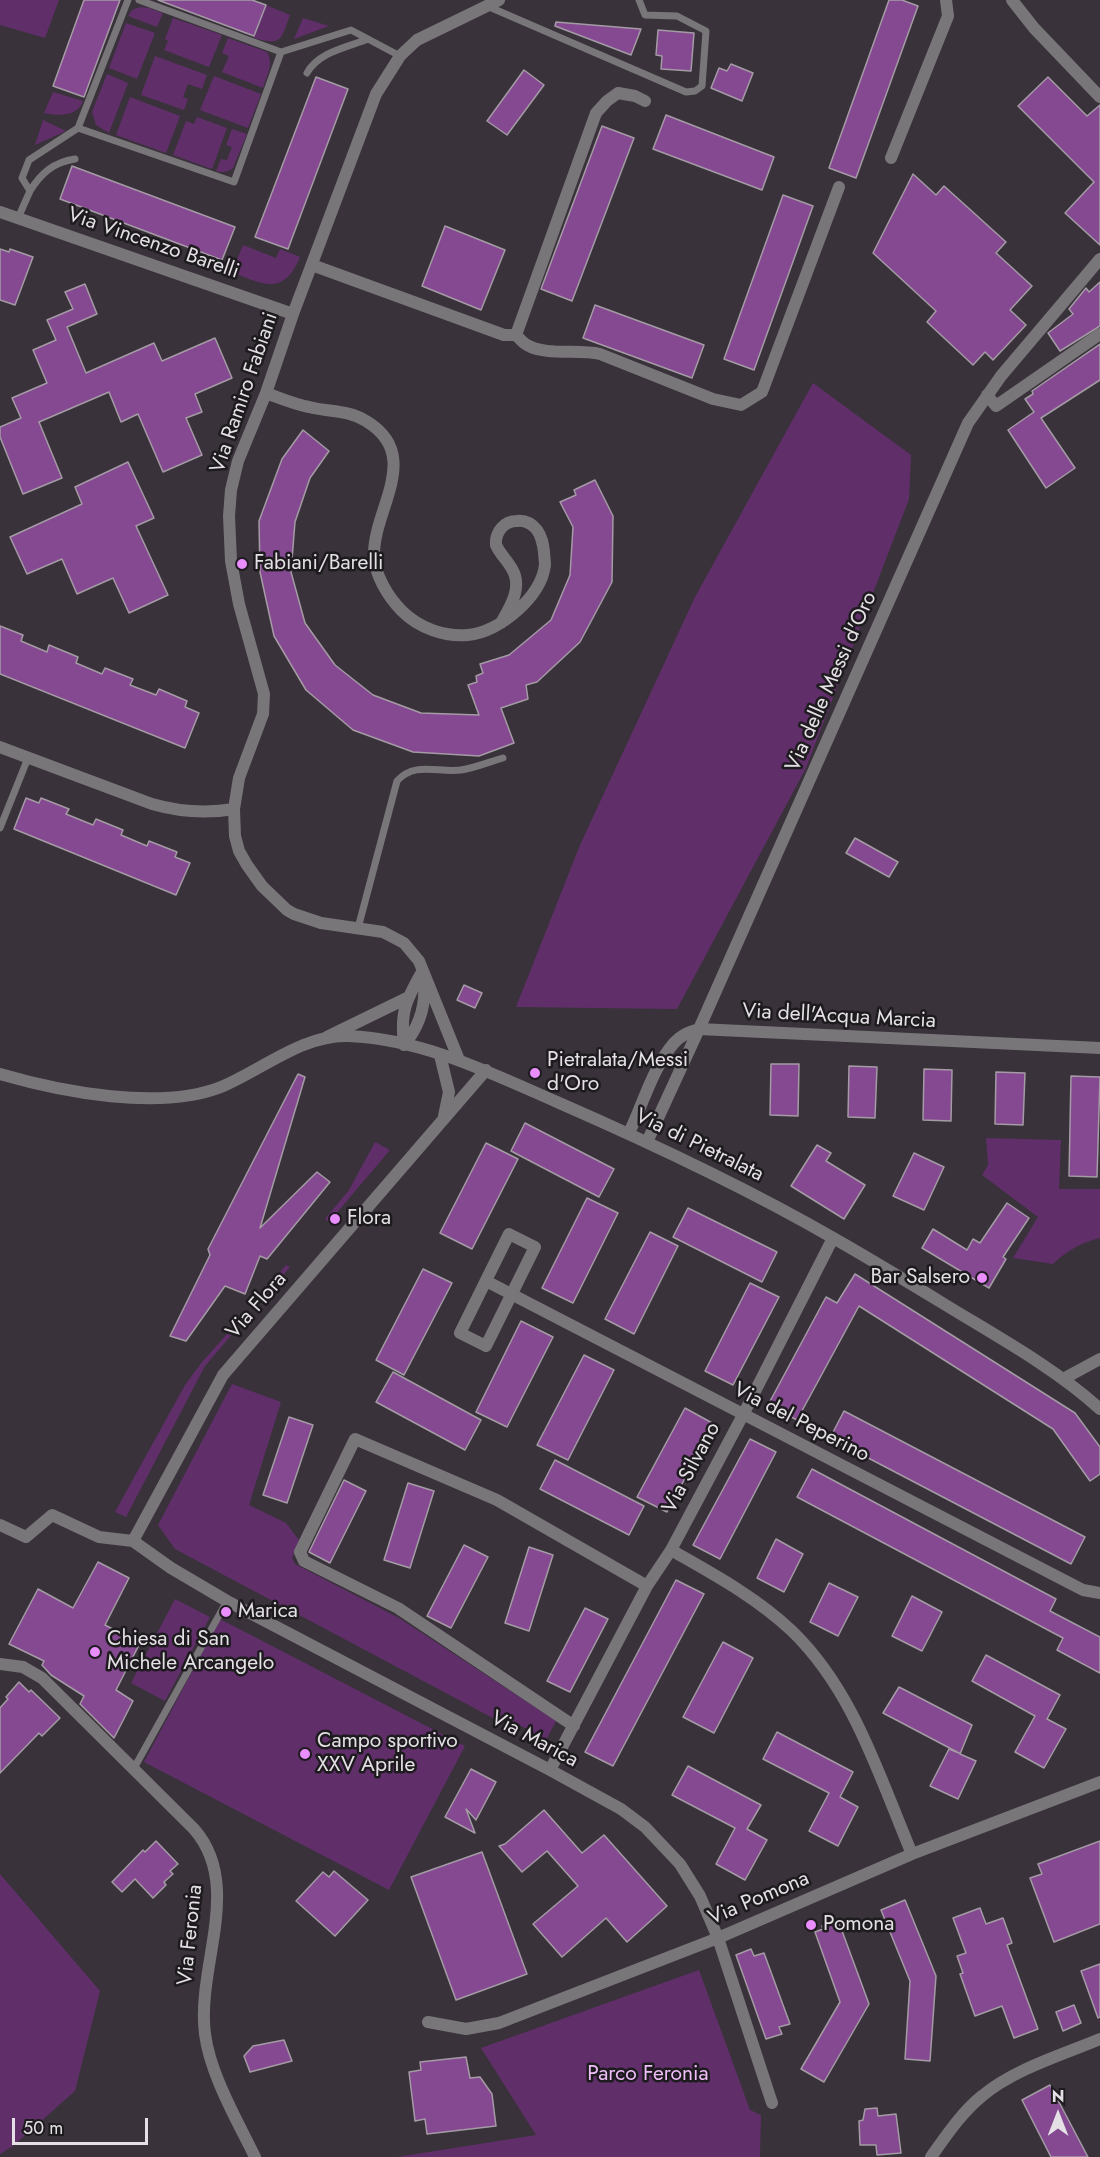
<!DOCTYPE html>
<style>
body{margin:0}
#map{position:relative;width:1100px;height:2157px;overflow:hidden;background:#39323a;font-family:Jost,sans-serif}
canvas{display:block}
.north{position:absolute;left:1028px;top:2085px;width:60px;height:60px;-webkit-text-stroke:4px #1e1b1f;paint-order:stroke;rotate:0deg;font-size:16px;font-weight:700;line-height:24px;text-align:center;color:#e4e0e5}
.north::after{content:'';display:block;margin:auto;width:21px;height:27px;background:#e4e0e5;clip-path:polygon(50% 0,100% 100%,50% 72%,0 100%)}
.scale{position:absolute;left:12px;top:2118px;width:136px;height:27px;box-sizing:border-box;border:3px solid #e4e0e5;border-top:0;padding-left:8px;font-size:18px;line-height:21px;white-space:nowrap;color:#e4e0e5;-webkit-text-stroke:4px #1e1b1f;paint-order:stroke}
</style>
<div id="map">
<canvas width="1100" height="2157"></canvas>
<div class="north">N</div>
<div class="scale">50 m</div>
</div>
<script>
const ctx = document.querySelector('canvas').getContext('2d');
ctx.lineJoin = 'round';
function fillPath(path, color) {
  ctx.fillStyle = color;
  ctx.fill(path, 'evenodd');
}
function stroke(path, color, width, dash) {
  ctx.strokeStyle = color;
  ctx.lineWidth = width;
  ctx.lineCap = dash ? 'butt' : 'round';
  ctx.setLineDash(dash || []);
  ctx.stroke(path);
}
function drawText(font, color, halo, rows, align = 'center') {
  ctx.font = font + ' Jost,sans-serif';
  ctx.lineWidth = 5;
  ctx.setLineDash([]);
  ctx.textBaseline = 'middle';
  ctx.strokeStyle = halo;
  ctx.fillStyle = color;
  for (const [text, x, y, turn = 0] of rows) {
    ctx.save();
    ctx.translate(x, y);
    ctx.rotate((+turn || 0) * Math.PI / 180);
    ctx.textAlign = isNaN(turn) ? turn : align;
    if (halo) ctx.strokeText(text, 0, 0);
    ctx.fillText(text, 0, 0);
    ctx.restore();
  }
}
fillPath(new Path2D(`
 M 0,0 L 59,0 L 45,38 L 0,25 Z
 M 266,5 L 290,15 C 281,40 282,46 254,38 Z
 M 140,7 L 149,8 L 163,13 L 157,27 L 128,16 L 132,10 Z
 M 173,18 L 222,35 L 209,67 L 164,50 L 168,41 L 165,39 Z
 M 303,18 L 329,26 L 294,39 Z
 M 126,23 L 155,33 L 137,79 L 109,68 Z
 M 228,38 L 267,52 C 274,64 267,75 263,88 L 222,72 L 229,56 L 222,53 Z
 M 155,56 L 207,75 L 202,89 L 188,84 L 183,97 L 188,99 L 184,110 L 141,95 Z
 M 107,74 L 128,83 L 109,133 L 96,125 L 92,112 Z
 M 214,76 L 261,94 L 248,128 L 200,110 Z
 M 53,92 L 83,101 C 77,117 59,116 44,113 Z
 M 130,97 L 180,116 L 166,153 L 116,135 Z
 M 197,117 L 227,128 L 212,169 L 173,155 L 186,121 L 194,124 Z
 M 43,120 L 66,131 L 35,145 Z
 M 232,129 L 247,134 L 233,168 C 228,172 222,173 216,171 L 221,159 L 227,160 L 232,147 L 226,145 Z
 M 243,245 L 276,258 L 280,249 L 300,257 C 284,296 263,285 232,272 Z
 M 813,383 L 911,455 L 909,499 L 806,768 L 677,1009 L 516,1007 L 580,845 L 695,597 Z
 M 986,1138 L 1061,1140 L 1059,1189 L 1100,1189 L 1100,1238 C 1080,1243 1068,1250 1053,1264 L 1013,1258 L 1038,1217 L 982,1175 L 988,1165 Z
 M 375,1142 L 390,1150 L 329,1222 L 325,1219 L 349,1190 Z
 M 286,1265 L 290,1267 L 266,1296 L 263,1293 Z
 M 237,1323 L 240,1325 L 205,1366 L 126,1517 L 115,1512 L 185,1385 L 202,1362 Z
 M 232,1384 L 281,1402 L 249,1505 L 286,1523 L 299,1540 L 292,1558 L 295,1564 L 399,1618 L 556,1721 L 546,1740 L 509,1719 L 506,1725 L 175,1549 L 158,1525 Z
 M 175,1599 L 210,1617 L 165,1701 L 131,1683 Z
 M 220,1619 L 465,1746 L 389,1890 L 144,1762 Z
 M 0,1874 L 100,1991 L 75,2091 L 13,2146 L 0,2154 Z
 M 699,1970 L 750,2110 L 761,2115 L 760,2157 L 397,2157 L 536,2135 L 481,2048 Z`), '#602f6a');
const building = new Path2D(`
 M 84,0 L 120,0 L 84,97 L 53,86 Z
 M 158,0 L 252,0 L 266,5 L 254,36 Z
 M 889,0 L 902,0 L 918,6 L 856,178 L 829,168 Z
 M 556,22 L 641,29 L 631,55 L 555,26 Z
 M 658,30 L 694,33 L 691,71 L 661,69 L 662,56 L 656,55 Z
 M 731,64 L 753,73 L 742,101 L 711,88 L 719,68 L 727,71 Z
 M 524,70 L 544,85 L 507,135 L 487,121 Z
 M 316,77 L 348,89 L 288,249 L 255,237 Z
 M 1048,77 L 1087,116 L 1100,105 L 1100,245 L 1065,213 L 1094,182 L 1018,106 Z
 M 666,115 L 774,157 L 762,190 L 653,149 Z
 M 602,126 L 634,138 L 572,301 L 541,289 Z
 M 72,166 L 235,227 L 222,260 L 60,199 Z
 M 913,174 L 936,195 L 944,186 L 1006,242 L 996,253 L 1032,286 L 1010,310 L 1026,325 L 993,360 L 985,352 L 973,365 L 927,322 L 936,311 L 873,253 Z
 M 783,195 L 813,206 L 754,370 L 724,359 Z
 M 445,226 L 505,250 L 481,310 L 422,286 Z
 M 0,249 L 9,252 L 10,249 L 33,257 L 15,305 L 0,300 Z
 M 1100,282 L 1100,326 L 1060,351 L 1048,333 L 1073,314 L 1069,309 L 1086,288 L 1089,292 Z
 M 85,284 L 97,314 L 67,327 L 86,373 L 154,343 L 162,361 L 215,338 L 232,378 L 195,394 L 202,412 L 186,418 L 202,455 L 163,472 L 138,414 L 121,422 L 109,392 L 39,422 L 62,478 L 23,494 L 0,437 L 0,427 L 21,418 L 12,398 L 47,383 L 33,350 L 56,340 L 47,320 L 73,309 L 65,292 Z
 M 595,305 L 704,345 L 692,378 L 583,338 Z
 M 1100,344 L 1100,380 L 1041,418 L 1075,468 L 1046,488 L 1008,430 L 1034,412 L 1025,399 L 1033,394 L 1032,391 Z
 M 303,430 L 329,451 L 310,478 L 295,522 L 291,572 L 305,623 L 335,665 L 373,695 L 421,713 L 479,715 L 468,685 L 477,682 L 476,676 L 483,673 L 480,664 L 509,655 L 551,620 L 570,575 L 573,527 L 560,502 L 576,495 L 574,490 L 595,480 L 613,516 L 612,582 L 580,642 L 537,682 L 526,685 L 528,699 L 501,708 L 514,743 L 479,756 L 413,752 L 353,730 L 306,690 L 274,636 L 260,572 L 259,521 L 282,459 Z
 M 128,462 L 154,518 L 136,526 L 168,595 L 129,613 L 113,578 L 77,594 L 62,559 L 27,574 L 10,537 L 82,504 L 75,487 Z
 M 0,626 L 23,635 L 21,641 L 47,652 L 49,645 L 78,657 L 76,663 L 102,674 L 105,668 L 133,679 L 130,685 L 156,695 L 159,689 L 187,701 L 185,707 L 199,713 L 185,748 L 0,674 Z
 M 26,798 L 39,803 L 41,798 L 69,809 L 66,814 L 93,825 L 96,819 L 123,830 L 121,835 L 147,846 L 149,841 L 177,852 L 175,857 L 190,863 L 176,895 L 14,829 Z
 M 855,838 L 898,862 L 889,877 L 846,853 Z
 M 464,985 L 482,993 L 475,1008 L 457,1000 Z
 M 771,1064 L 799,1064 L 798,1116 L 770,1115 Z
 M 849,1066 L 877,1067 L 875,1118 L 848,1117 Z
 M 924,1069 L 952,1070 L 951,1121 L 923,1120 Z
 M 996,1072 L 1025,1073 L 1023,1125 L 995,1124 Z
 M 298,1074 L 305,1077 L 260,1228 L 317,1172 L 330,1182 L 267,1259 L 260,1256 L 245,1294 L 225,1286 L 186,1341 L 170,1336 L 210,1255 L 208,1249 Z
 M 1071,1076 L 1100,1077 L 1097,1177 L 1069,1176 Z
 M 525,1123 L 614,1169 L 599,1197 L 511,1151 Z
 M 486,1143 L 518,1159 L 472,1249 L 440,1233 Z
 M 817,1145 L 831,1153 L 826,1161 L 865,1185 L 844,1219 L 791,1186 Z
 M 914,1153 L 944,1167 L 924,1210 L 893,1196 Z
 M 587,1198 L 618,1213 L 573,1303 L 542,1288 Z
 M 1007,1203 L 1029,1218 L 1003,1257 L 1006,1259 L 989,1288 L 922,1248 L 933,1229 L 967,1250 L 973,1239 L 980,1243 Z
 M 688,1208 L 777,1252 L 762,1282 L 673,1237 Z
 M 650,1232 L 678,1246 L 634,1334 L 605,1319 Z
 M 423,1269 L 452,1283 L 404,1375 L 376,1360 Z
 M 855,1274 L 1075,1413 L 1100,1447 L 1100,1474 L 1090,1481 L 1053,1429 L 859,1306 L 797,1420 L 768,1405 L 826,1297 L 837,1303 Z
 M 750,1283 L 779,1297 L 733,1385 L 705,1371 Z
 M 521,1321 L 553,1337 L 507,1427 L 476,1412 Z
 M 584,1355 L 614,1370 L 568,1460 L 537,1445 Z
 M 393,1372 L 481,1420 L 465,1450 L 376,1402 Z
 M 685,1408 L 714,1424 L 667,1512 L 637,1497 Z
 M 844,1411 L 1085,1537 L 1071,1564 L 830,1438 Z
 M 289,1417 L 313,1425 L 287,1503 L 263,1495 Z
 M 750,1439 L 776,1452 L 720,1559 L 693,1545 Z
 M 555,1460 L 644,1506 L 629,1535 L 540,1489 Z
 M 812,1469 L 1056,1599 L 1050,1611 L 1100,1637 L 1100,1673 L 1057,1650 L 1063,1638 L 797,1497 Z
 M 344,1480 L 366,1491 L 330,1563 L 309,1552 Z
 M 408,1483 L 434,1491 L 410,1568 L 384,1560 Z
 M 776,1539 L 803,1554 L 784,1592 L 757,1578 Z
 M 464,1545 L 488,1557 L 451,1628 L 427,1616 Z
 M 529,1547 L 553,1555 L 529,1631 L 505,1623 Z
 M 98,1562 L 129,1578 L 105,1625 L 140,1643 L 116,1690 L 133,1701 L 114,1738 L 80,1704 L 84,1696 L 51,1675 L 42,1665 L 44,1661 L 9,1644 L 38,1589 L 73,1608 Z
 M 676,1580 L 704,1594 L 613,1766 L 585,1752 Z
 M 829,1583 L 858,1597 L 838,1636 L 810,1622 Z
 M 912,1596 L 942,1612 L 922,1651 L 892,1636 Z
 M 585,1608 L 608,1619 L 570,1692 L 547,1681 Z
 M 723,1642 L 753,1658 L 714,1733 L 683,1717 Z
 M 986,1655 L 1060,1695 L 1047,1719 L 1066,1729 L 1044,1768 L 1015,1752 L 1035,1716 L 972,1681 Z
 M 19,1682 L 29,1692 L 31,1690 L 60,1718 L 42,1736 L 39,1733 L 0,1773 L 0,1708 L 8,1699 L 6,1697 Z
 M 899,1687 L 972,1725 L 960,1754 L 976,1761 L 958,1799 L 930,1786 L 949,1749 L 959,1753 L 883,1713 Z
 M 777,1732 L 853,1772 L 840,1797 L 858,1807 L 838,1846 L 809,1831 L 829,1793 L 763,1759 Z
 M 688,1766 L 761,1805 L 747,1829 L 767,1840 L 745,1880 L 716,1864 L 735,1828 L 672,1795 Z
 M 471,1769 L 496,1782 L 476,1820 L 466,1809 L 475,1833 L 445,1817 Z
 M 544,1810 L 582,1853 L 604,1835 L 667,1906 L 627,1942 L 606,1918 L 562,1957 L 533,1924 L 578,1886 L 547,1851 L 522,1872 L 499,1846 L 505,1844 Z
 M 156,1841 L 178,1864 L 170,1871 L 173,1874 L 164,1882 L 166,1885 L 153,1898 L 135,1879 L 122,1892 L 112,1882 L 143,1850 L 145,1852 Z
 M 1100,1841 L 1100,1924 L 1054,1942 L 1030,1878 L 1042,1874 L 1038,1864 Z
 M 482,1852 L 527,1974 L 456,2000 L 411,1877 Z
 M 334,1871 L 368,1900 L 335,1936 L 296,1901 L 323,1872 L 329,1877 Z
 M 905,1900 L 936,1976 L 930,2061 L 905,2059 L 910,1981 L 881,1910 Z
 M 980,1908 L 986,1924 L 1003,1918 L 1012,1943 L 1007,1945 L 1038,2029 L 1014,2038 L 1002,2006 L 975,2016 L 960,1974 L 963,1973 L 957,1956 L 966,1953 L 953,1918 Z
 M 838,1920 L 869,2004 L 824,2082 L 801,2069 L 840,2002 L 815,1932 L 823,1929 L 822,1926 Z
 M 751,1949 L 754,1956 L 764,1953 L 790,2024 L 779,2027 L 782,2034 L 766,2039 L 736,1955 Z
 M 1100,1964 L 1100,2017 L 1098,2018 L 1081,1971 Z
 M 1074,2005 L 1081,2023 L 1063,2031 L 1056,2012 Z
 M 284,2040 L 292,2061 L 250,2072 L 244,2056 L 253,2046 Z
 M 466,2057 L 470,2078 L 480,2077 L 492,2094 L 496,2126 L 427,2134 L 425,2119 L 415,2121 L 409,2072 L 421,2070 L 420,2062 Z
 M 1050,2085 L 1088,2157 L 1051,2157 L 1022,2100 Z
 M 877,2108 L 878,2116 L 896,2114 L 901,2153 L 877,2155 L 876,2145 L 860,2145 L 859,2121 L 863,2120 L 865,2109 Z`);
fillPath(building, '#854991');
stroke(building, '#a49ba5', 1.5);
stroke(new Path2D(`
 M 139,0 L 281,52 L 351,30 L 400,56
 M 487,6 L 686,92 L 695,91 L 702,86 L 706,31 L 677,16 L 645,15 L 639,0
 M 307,73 C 318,52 348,47 368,39
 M 78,128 L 234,182 L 281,52
 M 30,191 C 41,173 54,162 75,159
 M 18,218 L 30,191 L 22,178 L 29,160 L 78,128 L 128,0
 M 0,828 L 28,758
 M 358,928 L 397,781 C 415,761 438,773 461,770 C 475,768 489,762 503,758
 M 133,1770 L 227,1601`), '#79767a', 7);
stroke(new Path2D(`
 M 1012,0 L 1034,28 L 1100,97
 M 891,158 L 948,16 L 946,0
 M 0,212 L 293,314
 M 312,265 L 504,335 L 516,335 C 519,338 523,343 527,345 C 546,356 578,349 600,354 L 713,399 L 741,405 L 762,392 L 839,187
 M 516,335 L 596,113 L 607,101 L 618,93 L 635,96 L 645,101
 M 266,393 C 280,398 294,404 309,407 C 329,412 349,410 366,421 C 423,455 374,508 374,554 C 374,574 388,597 402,611 C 419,628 444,637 468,635 C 500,632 541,597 545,565 C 545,561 544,556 544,552 C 543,544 542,537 537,530 C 532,524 525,520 517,521 C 504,521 495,532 496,545 C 500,554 507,560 512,569 C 523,587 510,607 501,623
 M 987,395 L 996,406 L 1100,334
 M 0,747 L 152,804 C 180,812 205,814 234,809
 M 699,1029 L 968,423 L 1001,376 L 1100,259
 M 327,1037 L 407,998
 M 404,1045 C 419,1027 426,1005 424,982
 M 404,1045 C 400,1012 406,1000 422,972
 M 440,1055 L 449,1092 L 444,1116
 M 459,1060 L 419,961 L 404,943 L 383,932 L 321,923 L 294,914 L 287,910 L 262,886 L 247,865 L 239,851 L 235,836 L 234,809 L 239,778 L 263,714 L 264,694 L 239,604 L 231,561 L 229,516 L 231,490 L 238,461 L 266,393 L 293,314 L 376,94 L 400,56 L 417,40 L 499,0
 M 509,1234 L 535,1247 L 486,1346 L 460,1333 Z
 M 486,1281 L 1083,1590 L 1100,1593
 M 1063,1379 L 1100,1359
 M 0,1525 L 26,1537 L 52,1515 L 99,1537 L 133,1541 L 171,1568 L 227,1601 L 550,1770 L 621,1809 L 645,1827 L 680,1864 L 700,1896 L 718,1938 L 772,2103
 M 133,1541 L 223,1375 L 486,1070
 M 671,1550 C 713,1574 756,1597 792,1631 C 854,1691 879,1776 912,1854
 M 0,1664 L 23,1667 L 42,1678 L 194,1829 C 244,1886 196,1967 205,2034 C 210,2074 237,2120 255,2157
 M 574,1726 L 398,1608 L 304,1561 L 300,1552 L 355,1439 L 497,1500 L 647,1586
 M 550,1770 L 647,1586 L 671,1550 L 743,1415 L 833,1238
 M 428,2022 L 466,2029 L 499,2023 L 718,1938 L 912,1854 L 1100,1782
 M 931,2157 C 946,2136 962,2112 982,2096 C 1014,2069 1062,2055 1100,2039`), '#79767a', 12);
stroke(new Path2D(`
 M 0,1074 C 62,1092 160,1111 221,1087 C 262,1070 303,1034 349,1036 C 422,1039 491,1073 557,1102 C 651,1143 745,1187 835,1239 C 872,1260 908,1282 944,1304 C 996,1336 1055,1368 1100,1409
 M 629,1133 C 643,1104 653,1067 674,1043 C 681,1035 689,1032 699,1029 L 1100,1048
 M 647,1142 L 699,1029`), '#79767a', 12);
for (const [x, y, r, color] of [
 [242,564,6,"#ea8dfd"],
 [535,1073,6,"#ea8dfd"],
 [335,1219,6,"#ea8dfd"],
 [982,1278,6,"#ea8dfd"],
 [226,1612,6,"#ea8dfd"],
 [95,1652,6,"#ea8dfd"],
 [305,1754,6,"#ea8dfd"],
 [811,1925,6,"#ea8dfd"]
]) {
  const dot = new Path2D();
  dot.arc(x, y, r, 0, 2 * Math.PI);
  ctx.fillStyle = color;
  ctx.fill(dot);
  stroke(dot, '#1e1b1f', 2);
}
drawText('21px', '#e4e0e5', '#1e1b1f', [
 ["Via Vincenzo Barelli",153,244,19],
 ["Via Ramiro Fabiani",245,393,-71],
 ["Via delle Messi d'Oro",832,682,-66],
 ["Via dell'Acqua Marcia",839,1017,3],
 ["Via di Pietralata",699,1146,26],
 ["Via Flora",257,1306,-49],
 ["Via del Peperino",801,1423,27],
 ["Via Silvano",692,1468,-62],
 ["Via Marica",534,1740,28],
 ["Via Pomona",759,1899,-23],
 ["Via Feronia",191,1935,-84]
]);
drawText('21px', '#e4e0e5', '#1e1b1f', [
 ["Fabiani/Barelli",254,564],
 ["Pietralata/Messi",547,1061],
 ["d'Oro",547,1085],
 ["Flora",347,1219],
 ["Bar Salsero",970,1278,"right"],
 ["Marica",238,1612],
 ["Chiesa di San",107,1640],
 ["Michele Arcangelo",107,1664],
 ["Campo sportivo",317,1742],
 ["XXV Aprile",317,1766],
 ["Pomona",823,1925]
], 'left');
drawText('21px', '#efbef9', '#1e1b1f', [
 ["Parco Feronia",648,2075]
]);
</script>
